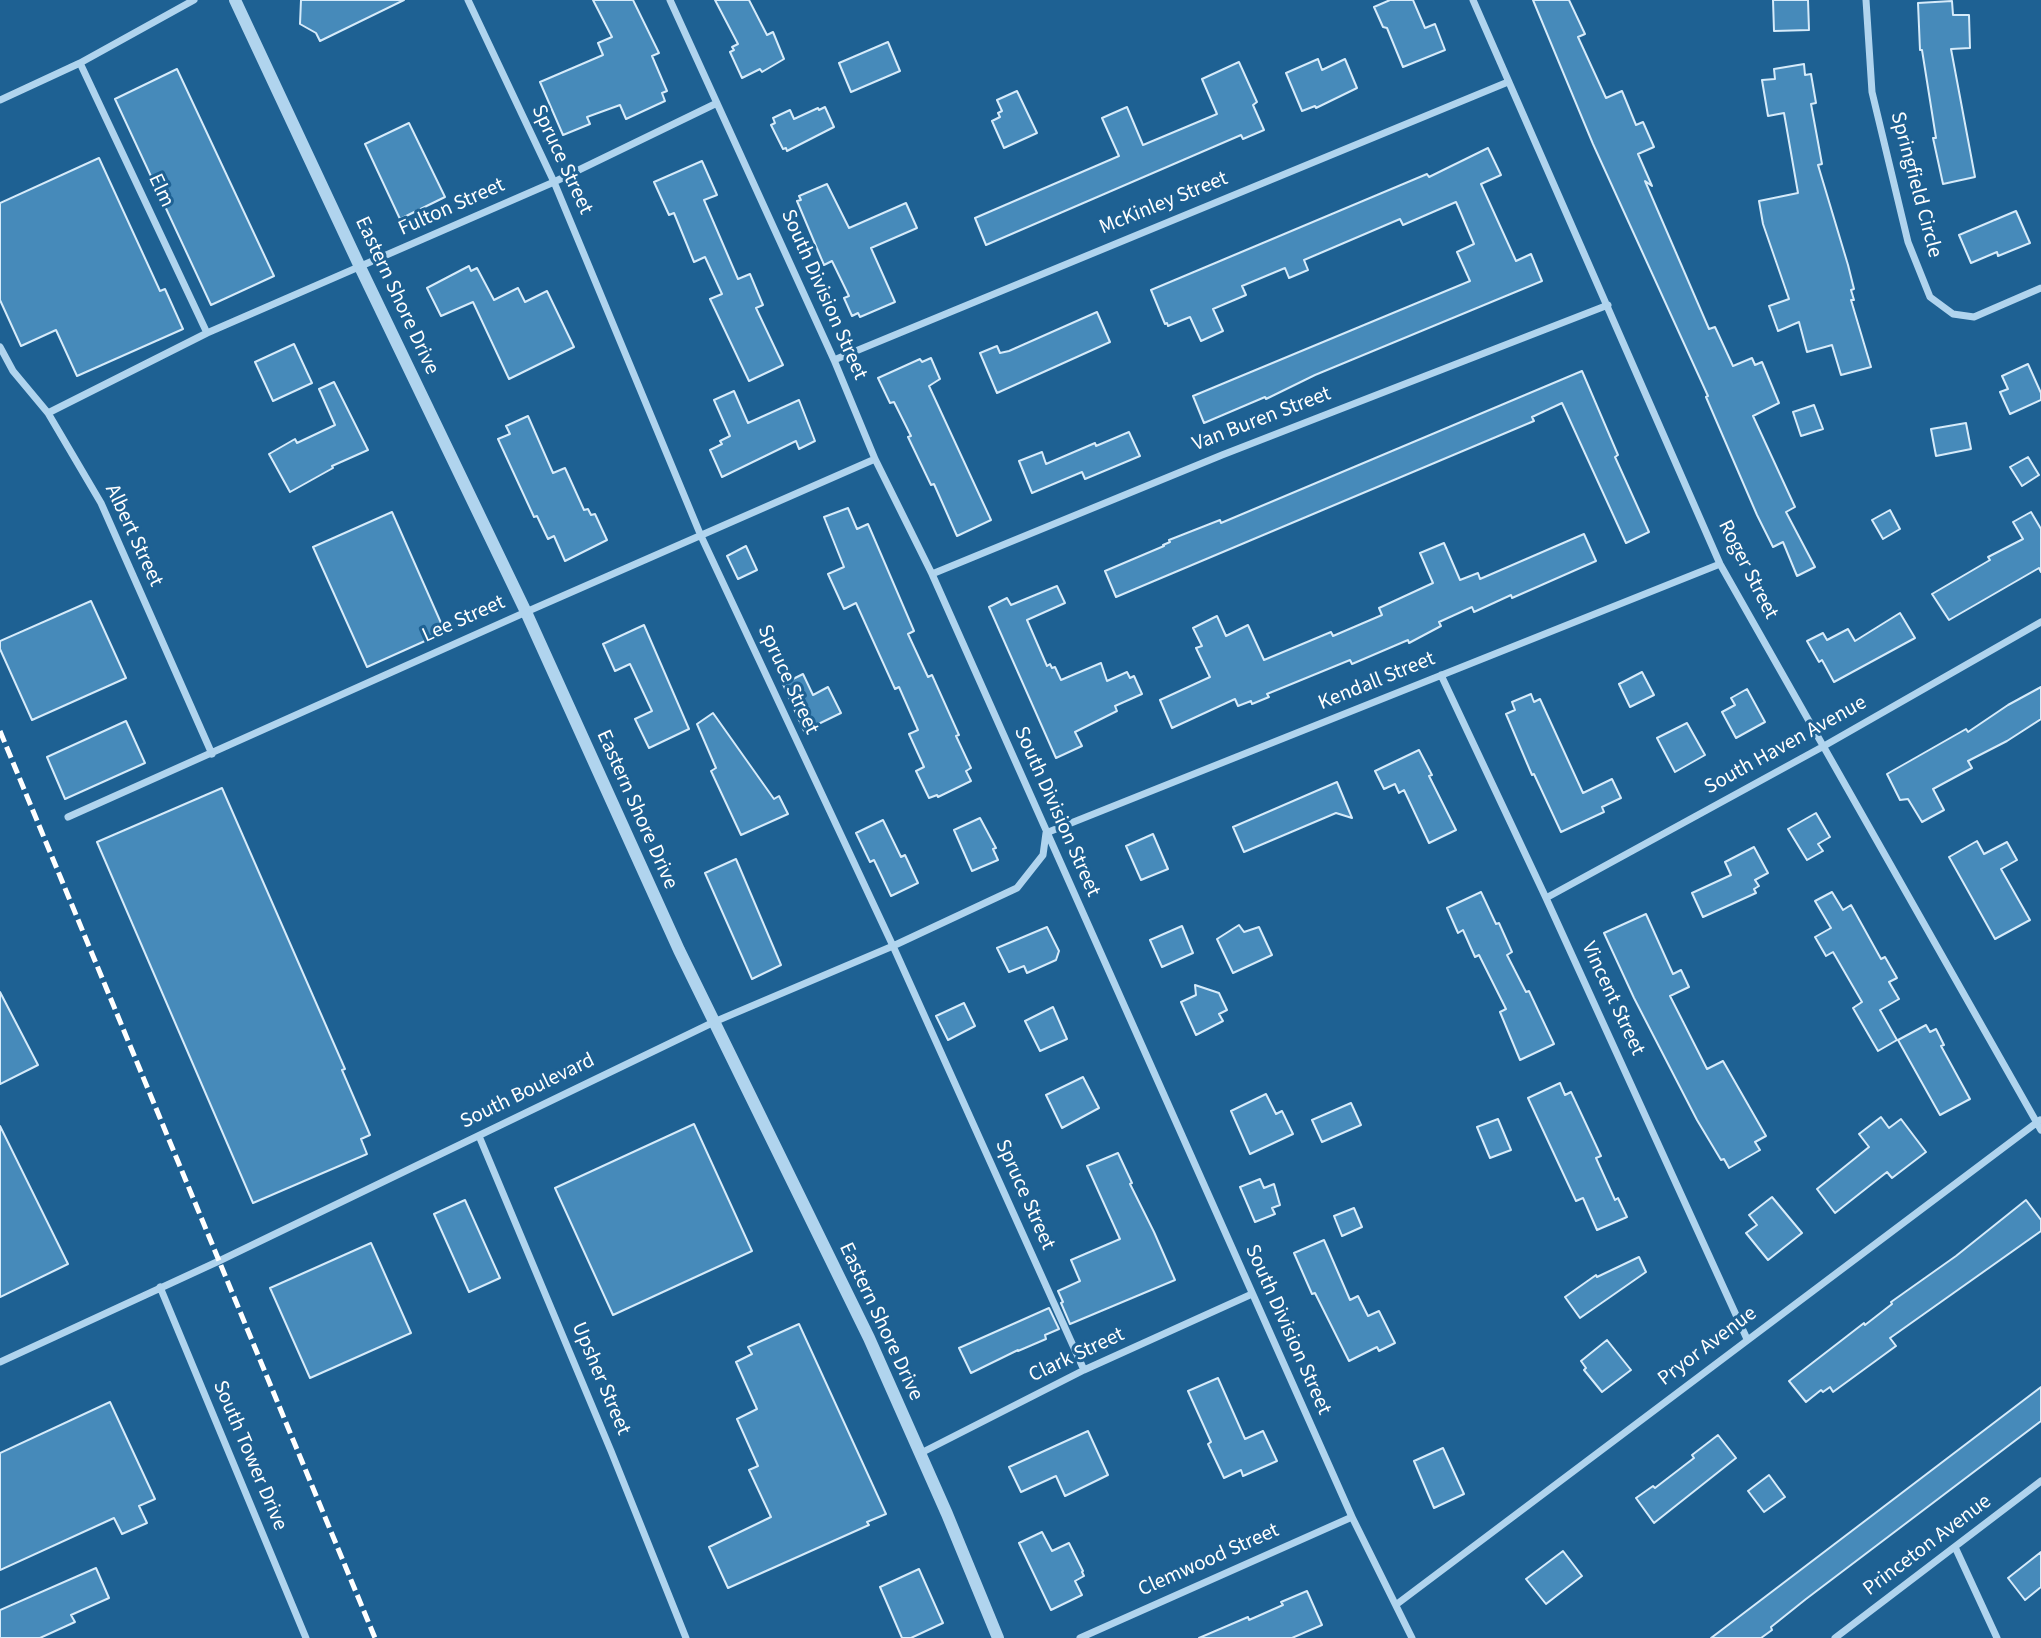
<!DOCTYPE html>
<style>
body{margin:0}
canvas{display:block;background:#1e6193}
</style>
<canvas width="2041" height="1638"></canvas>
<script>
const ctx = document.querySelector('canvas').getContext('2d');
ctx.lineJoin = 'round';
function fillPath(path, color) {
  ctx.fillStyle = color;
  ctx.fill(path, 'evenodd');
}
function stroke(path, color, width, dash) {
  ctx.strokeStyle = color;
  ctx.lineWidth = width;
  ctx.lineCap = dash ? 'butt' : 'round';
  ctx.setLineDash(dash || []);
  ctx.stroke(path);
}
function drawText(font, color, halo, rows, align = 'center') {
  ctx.font = font + ' "Source Sans 3",sans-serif';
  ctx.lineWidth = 6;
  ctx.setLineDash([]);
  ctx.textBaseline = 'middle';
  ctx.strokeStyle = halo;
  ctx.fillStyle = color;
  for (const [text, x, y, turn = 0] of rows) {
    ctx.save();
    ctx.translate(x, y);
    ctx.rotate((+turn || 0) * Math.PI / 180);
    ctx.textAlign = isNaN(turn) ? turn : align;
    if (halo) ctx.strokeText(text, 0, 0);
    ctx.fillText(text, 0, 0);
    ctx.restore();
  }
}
const building = new Path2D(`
 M 301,0 L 404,0 L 320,41 L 316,33 L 300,24 Z
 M 593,0 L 633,0 L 659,53 L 652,56 L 667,91 L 662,93 L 665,101 L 626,119 L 620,105 L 587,117 L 590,124 L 563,135 L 540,82 L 603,55 L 598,43 L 612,37 Z
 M 715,0 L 749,0 L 767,35 L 773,32 L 784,59 L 762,72 L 760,69 L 742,78 L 730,52 L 734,50 L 732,47 L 738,44 Z
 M 1390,0 L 1413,0 L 1425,28 L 1435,24 L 1445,50 L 1403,67 L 1387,28 L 1383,27 L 1374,7 Z
 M 1533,0 L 1569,0 L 1585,34 L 1578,37 L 1606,98 L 1622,91 L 1636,125 L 1643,122 L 1654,147 L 1638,154 L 1652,186 L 1645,181 L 1709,329 L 1715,327 L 1733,366 L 1752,358 L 1755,365 L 1762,362 L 1779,403 L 1753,416 L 1795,507 L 1786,512 L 1815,567 L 1797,576 L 1783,542 L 1773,547 L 1757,515 L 1706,397 L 1708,396 L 1593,144 Z
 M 1773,0 L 1808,0 L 1809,30 L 1774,31 Z
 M 1952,1 L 1953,15 L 1969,15 L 1970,48 L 1951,49 L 1975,177 L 1943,184 L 1933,138 L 1936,138 L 1922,50 L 1920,50 L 1918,3 Z
 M 888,42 L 900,71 L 851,92 L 839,63 Z
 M 1318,59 L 1322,70 L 1345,59 L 1357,88 L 1316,108 L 1315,106 L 1302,111 L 1286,73 Z
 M 1239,62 L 1257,102 L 1253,105 L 1264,130 L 1243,139 L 1241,135 L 986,245 L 975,218 L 1119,156 L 1102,118 L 1127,107 L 1143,145 L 1217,114 L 1202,79 Z
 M 1804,64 L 1805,75 L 1811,74 L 1816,103 L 1811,104 L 1822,164 L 1818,165 L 1848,265 L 1854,289 L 1851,290 L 1854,300 L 1851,300 L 1871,367 L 1841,375 L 1832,345 L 1807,352 L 1799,322 L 1778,331 L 1769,306 L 1789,299 L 1763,224 L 1759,201 L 1798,193 L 1784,113 L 1768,116 L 1762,80 L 1775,79 L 1774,69 Z
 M 177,69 L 274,276 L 211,305 L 115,99 Z
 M 1017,91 L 1037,133 L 1004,148 L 992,121 L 1000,117 L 998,113 L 1002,111 L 997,100 Z
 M 825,107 L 834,127 L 787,151 L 786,148 L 783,149 L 771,125 L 775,123 L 773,118 L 790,110 L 794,119 L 818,108 L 819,110 Z
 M 409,123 L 445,197 L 400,219 L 365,144 Z
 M 1488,148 L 1501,175 L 1481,184 L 1516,261 L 1531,254 L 1542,281 L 1315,375 L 1266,399 L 1265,397 L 1204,423 L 1193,396 L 1470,281 L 1457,252 L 1474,244 L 1456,202 L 1403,225 L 1400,219 L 1304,260 L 1308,270 L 1289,278 L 1285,268 L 1242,286 L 1246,295 L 1213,309 L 1223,331 L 1201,341 L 1190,317 L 1168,326 L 1167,323 L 1165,324 L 1151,290 L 1427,174 L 1429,177 Z
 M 99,158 L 160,291 L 165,289 L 183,329 L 77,376 L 56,330 L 21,346 L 0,300 L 0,203 Z
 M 702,161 L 717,195 L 704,200 L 738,279 L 750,274 L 763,305 L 756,308 L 783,365 L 749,381 L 710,299 L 722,294 L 705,257 L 694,262 L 674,213 L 669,215 L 654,182 Z
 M 827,184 L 849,228 L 906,203 L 917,228 L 871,248 L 895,302 L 860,317 L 858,313 L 852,316 L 844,298 L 849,296 L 832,261 L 824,265 L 797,201 L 801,200 L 799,196 Z
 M 2016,211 L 2030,243 L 1998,256 L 1997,252 L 1971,263 L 1959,235 Z
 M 469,266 L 471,271 L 477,268 L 494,300 L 518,288 L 525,302 L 547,291 L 574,347 L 509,379 L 473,302 L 441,316 L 427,288 Z
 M 1097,312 L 1110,342 L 997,393 L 980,353 L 997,346 L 1000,353 L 1009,351 Z
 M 294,344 L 312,383 L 273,401 L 255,362 Z
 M 931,358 L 940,379 L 929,386 L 991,520 L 957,536 L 934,484 L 931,485 L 908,437 L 911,436 L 894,402 L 890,403 L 878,378 L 920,359 L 922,362 Z
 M 2028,364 L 2041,393 L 2041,400 L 2010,414 L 2000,392 L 2008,389 L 2002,376 Z
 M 1582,371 L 1618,455 L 1615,457 L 1649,532 L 1626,543 L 1562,403 L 1532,417 L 1534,421 L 1116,597 L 1105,571 L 1164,546 L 1163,545 L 1170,542 L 1169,540 L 1220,520 L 1221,523 Z
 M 334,382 L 368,450 L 332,466 L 333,468 L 290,492 L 269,454 L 295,439 L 297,443 L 335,425 L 319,389 Z
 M 734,391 L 748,423 L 799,400 L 815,441 L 799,449 L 796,441 L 722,477 L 710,450 L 722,444 L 720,441 L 730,436 L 714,400 Z
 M 1814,405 L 1823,429 L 1801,436 L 1793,412 Z
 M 528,416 L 553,473 L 565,468 L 584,510 L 588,509 L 591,515 L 595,514 L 607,540 L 565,561 L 554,536 L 548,539 L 537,516 L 534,517 L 498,439 L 510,434 L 506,426 Z
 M 1966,423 L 1971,449 L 1936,456 L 1931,429 Z
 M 1129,432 L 1140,456 L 1085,479 L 1082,472 L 1032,493 L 1019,461 L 1042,452 L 1046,464 L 1095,443 L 1096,446 Z
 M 2028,457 L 2039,475 L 2022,486 L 2010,467 Z
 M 848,508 L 857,529 L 868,524 L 914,631 L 908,634 L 928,677 L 932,675 L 959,735 L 956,736 L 971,768 L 966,771 L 971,781 L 938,797 L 937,795 L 929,798 L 916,771 L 924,767 L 909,734 L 918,730 L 899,687 L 895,689 L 856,603 L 844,609 L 828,574 L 844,567 L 824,517 Z
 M 1890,510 L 1900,529 L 1883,539 L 1872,520 Z
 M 392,512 L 445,632 L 367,667 L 313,547 Z
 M 2031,512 L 2041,529 L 2041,572 L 2039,568 L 1949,620 L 1932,594 L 1990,560 L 1988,557 L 2023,539 L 2013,522 Z
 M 1584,534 L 1596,561 L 1512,598 L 1511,595 L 1474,612 L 1472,607 L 1439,622 L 1441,626 L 1409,643 L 1408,640 L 1352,664 L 1350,660 L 1267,694 L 1269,697 L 1252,704 L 1251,701 L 1238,706 L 1235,699 L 1172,728 L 1160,700 L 1210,677 L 1196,648 L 1202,646 L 1193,628 L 1217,616 L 1226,636 L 1248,625 L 1264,660 L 1331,632 L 1333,636 L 1382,615 L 1379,608 L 1433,583 L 1420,553 L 1444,543 L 1460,580 L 1478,573 L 1480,579 Z
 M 746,546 L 757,570 L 738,579 L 727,556 Z
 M 1057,586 L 1065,603 L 1027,620 L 1047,666 L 1050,664 L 1052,668 L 1055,667 L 1061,680 L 1101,663 L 1107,681 L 1127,672 L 1130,678 L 1134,676 L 1142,694 L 1115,706 L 1117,711 L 1075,732 L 1082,746 L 1056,758 L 989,607 L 1007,598 L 1011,605 Z
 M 91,601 L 126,678 L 32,720 L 0,649 L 0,641 Z
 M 1900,613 L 1915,638 L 1834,682 L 1822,660 L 1819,662 L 1807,641 L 1823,633 L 1827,640 L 1848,629 L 1855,641 Z
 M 644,625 L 689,729 L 649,748 L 635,719 L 652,711 L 630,664 L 615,671 L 603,644 Z
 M 1642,672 L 1654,695 L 1630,707 L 1619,684 Z
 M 803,674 L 813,695 L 828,687 L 841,713 L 804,731 L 783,684 Z
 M 2041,687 L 2041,719 L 2007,741 L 1968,761 L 1972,768 L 1933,789 L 1944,810 L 1922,822 L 1908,799 L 1900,800 L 1887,774 L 1966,729 L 1968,732 L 2008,705 Z
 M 1747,689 L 1765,722 L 1736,738 L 1722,712 L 1735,705 L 1731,698 Z
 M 1531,694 L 1534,702 L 1540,699 L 1583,793 L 1612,779 L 1621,798 L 1602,807 L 1604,812 L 1561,832 L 1534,774 L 1532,775 L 1506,714 L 1515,710 L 1512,702 Z
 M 713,713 L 774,799 L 779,796 L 788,814 L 741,835 L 711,771 L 716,768 L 697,724 Z
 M 126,721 L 145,763 L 65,799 L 47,757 Z
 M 1687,723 L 1705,755 L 1675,772 L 1657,738 Z
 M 1419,750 L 1432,775 L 1429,776 L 1456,830 L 1429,843 L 1404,790 L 1399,793 L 1395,784 L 1384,789 L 1375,771 Z
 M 1337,782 L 1352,818 L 1336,813 L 1244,852 L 1233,827 Z
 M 222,788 L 345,1069 L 342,1070 L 370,1135 L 361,1139 L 367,1154 L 253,1203 L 97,842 Z
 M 1816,813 L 1830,837 L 1818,844 L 1823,851 L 1807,860 L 1788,829 Z
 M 980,818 L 996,848 L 993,849 L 998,860 L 972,871 L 954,830 Z
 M 883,820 L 901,857 L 905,855 L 918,883 L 891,896 L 874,860 L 870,862 L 856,833 Z
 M 1153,834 L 1168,869 L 1141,880 L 1126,846 Z
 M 1977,841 L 1984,854 L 2007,842 L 2017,860 L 2001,869 L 2030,920 L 1995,939 L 1949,857 Z
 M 1754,847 L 1768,873 L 1755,880 L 1759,886 L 1754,889 L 1756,893 L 1703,917 L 1692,893 L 1731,875 L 1725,862 Z
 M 736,859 L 781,965 L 752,979 L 705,873 Z
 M 1481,892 L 1496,924 L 1499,923 L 1512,952 L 1507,955 L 1526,992 L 1529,991 L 1554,1044 L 1520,1060 L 1500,1012 L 1506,1009 L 1479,955 L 1475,957 L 1463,930 L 1458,933 L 1447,908 Z
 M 1832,892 L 1843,910 L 1851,905 L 1881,959 L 1885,957 L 1897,978 L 1889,982 L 1899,999 L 1880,1010 L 1897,1040 L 1878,1051 L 1853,1008 L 1862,1002 L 1833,952 L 1826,956 L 1815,937 L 1831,928 L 1815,901 Z
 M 1646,914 L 1673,974 L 1681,970 L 1689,987 L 1670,996 L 1707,1069 L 1723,1061 L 1766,1136 L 1755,1142 L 1760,1150 L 1729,1168 L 1724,1159 L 1721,1160 L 1697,1120 L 1634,998 L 1604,933 Z
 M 1239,925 L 1244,932 L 1259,927 L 1272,955 L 1233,973 L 1217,939 Z
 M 1182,926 L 1193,953 L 1162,967 L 1150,940 Z
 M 1047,927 L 1059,951 L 1056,960 L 1027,973 L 1024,966 L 1009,972 L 997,948 Z
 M 1195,985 L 1219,993 L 1227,1010 L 1219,1014 L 1223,1021 L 1196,1035 L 1181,1002 L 1196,995 Z
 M 0,992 L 38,1065 L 0,1084 Z
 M 964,1003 L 975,1026 L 948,1040 L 936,1016 Z
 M 1053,1007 L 1067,1039 L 1040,1051 L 1025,1021 Z
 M 1926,1025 L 1930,1032 L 1936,1029 L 1944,1045 L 1941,1046 L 1970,1099 L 1940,1115 L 1898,1040 Z
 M 1083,1077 L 1099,1108 L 1062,1128 L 1046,1095 Z
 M 1560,1083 L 1565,1095 L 1571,1092 L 1601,1156 L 1596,1158 L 1615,1200 L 1618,1198 L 1627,1217 L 1597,1230 L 1583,1198 L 1576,1201 L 1528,1098 Z
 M 1266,1094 L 1276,1114 L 1282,1111 L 1293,1134 L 1250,1154 L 1231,1111 Z
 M 1351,1103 L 1361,1125 L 1322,1142 L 1312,1120 Z
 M 1881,1117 L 1889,1128 L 1901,1119 L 1926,1152 L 1892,1178 L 1887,1172 L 1835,1213 L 1817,1189 L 1869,1147 L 1859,1134 Z
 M 1498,1119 L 1511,1150 L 1490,1158 L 1477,1127 Z
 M 694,1124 L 752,1251 L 613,1315 L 555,1188 Z
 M 0,1126 L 68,1264 L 0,1297 Z
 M 1118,1153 L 1132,1183 L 1130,1184 L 1154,1232 L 1175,1280 L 1070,1324 L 1061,1303 L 1063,1302 L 1058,1291 L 1080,1281 L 1071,1260 L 1120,1239 L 1087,1166 Z
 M 1260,1179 L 1264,1188 L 1274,1184 L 1280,1205 L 1272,1208 L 1275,1214 L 1255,1222 L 1240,1187 Z
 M 1772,1197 L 1802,1233 L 1768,1260 L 1746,1233 L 1757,1225 L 1749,1215 Z
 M 465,1200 L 500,1278 L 469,1292 L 434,1214 Z
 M 2026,1200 L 2041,1220 L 2041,1231 L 1890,1338 L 1896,1346 L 1833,1392 L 1830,1387 L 1823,1392 L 1821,1390 L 1806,1402 L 1789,1381 L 1864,1323 L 1865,1325 L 1892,1304 L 1891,1302 L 1956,1256 Z
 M 1354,1208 L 1362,1227 L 1342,1236 L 1334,1216 Z
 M 1324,1240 L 1350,1300 L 1358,1296 L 1368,1316 L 1379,1311 L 1395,1343 L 1379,1351 L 1377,1347 L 1349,1361 L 1315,1293 L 1312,1294 L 1294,1253 Z
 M 371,1243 L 411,1333 L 310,1378 L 270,1288 Z
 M 1639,1257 L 1646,1272 L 1580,1318 L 1565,1297 L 1596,1275 L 1597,1277 Z
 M 1049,1308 L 1059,1329 L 1045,1335 L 1046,1339 L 1018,1351 L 1018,1350 L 971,1373 L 959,1348 Z
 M 799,1324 L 886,1514 L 867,1522 L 869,1525 L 728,1588 L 709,1547 L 771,1517 L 749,1470 L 758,1466 L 737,1419 L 757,1409 L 736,1362 L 752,1354 L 748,1347 Z
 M 1607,1340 L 1631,1370 L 1602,1392 L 1584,1370 L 1586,1368 L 1581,1361 Z
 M 1218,1378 L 1245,1439 L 1263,1431 L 1277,1461 L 1243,1476 L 1241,1470 L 1224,1478 L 1208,1444 L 1211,1442 L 1188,1391 Z
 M 2041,1387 L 2041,1421 L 1806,1599 L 1771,1627 L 1772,1630 L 1761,1638 L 1711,1638 Z
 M 110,1402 L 155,1499 L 139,1506 L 147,1523 L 122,1534 L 114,1518 L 0,1570 L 0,1453 Z
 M 1088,1431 L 1108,1475 L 1065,1496 L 1056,1476 L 1021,1492 L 1009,1467 Z
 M 1718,1435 L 1736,1458 L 1654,1523 L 1636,1498 L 1653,1486 L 1655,1488 L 1694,1458 L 1692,1455 Z
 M 1443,1448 L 1464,1494 L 1434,1508 L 1414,1461 Z
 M 1769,1475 L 1785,1497 L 1764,1512 L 1748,1491 Z
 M 1042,1532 L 1052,1551 L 1069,1543 L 1083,1571 L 1082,1572 L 1084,1576 L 1075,1581 L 1082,1595 L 1051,1610 L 1019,1543 Z
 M 1563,1551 L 1582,1576 L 1546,1604 L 1526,1579 Z
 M 2041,1552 L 2041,1587 L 2025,1600 L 2008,1578 Z
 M 96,1568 L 109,1598 L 71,1615 L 75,1622 L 40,1638 L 0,1638 L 0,1610 Z
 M 919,1569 L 943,1623 L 911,1638 L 902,1638 L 880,1587 Z
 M 1307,1591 L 1322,1625 L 1292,1638 L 1199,1638 L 1248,1617 L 1249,1620 L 1283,1605 L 1281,1602 Z`);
fillPath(building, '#468aba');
stroke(building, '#d6ebfa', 2);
stroke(new Path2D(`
 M 468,0 L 554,182 L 701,536 L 893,946 L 1084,1370
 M 670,0 L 834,360 L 875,459 L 932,574 L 1352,1517 L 1412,1638
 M 1473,0 L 1720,564 L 2041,1130
 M 1866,0 L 1872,92 L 1908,242 L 1930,297 L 1953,314 L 1974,317 L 2041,288
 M 80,63 L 207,333
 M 0,100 L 80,63 L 194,0
 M 0,347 L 13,371 L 48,413 L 101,503 L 212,754
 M 834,360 L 1508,82
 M 48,413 L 207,333 L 554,182 L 717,103
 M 932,574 L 1222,455 L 1608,305
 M 1441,675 L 1546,898 L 1747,1339
 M 68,817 L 526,612 L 875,459
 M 1546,898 L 1824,746 L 2041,622
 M 479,1136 L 611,1451 L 686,1638
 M 160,1287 L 306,1638
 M 0,1362 L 219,1261 L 714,1022 L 893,946 L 1017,888 L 1043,855 L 1046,833 L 1720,564
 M 919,1454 L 1084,1370 L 1252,1294
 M 1955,1547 L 1997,1638
 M 1397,1604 L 2040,1120
 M 1080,1638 L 1352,1517
 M 1835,1638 L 2041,1481`), '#b0d4ee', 7);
stroke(new Path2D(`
 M 235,0 L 360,267 L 526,612 L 679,950 L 869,1338 L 947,1514 L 998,1638`), '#b0d4ee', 12);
stroke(new Path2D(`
 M 0,731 L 375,1638`), '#fff', 5, [12, 5]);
drawText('21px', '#fff', '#1e6193', [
 ["Spruce Street",561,160,65],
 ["Springfield Circle",1915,185,75],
 ["Elm",160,191,65],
 ["McKinley Street",1164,204,-22],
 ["Fulton Street",452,208,-24],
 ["South Division Street",823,295,66],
 ["Eastern Shore Drive",396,296,65],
 ["Van Buren Street",1262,420,-21],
 ["Albert Street",133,536,65],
 ["Roger Street",1747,570,63],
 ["Lee Street",464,620,-24],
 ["Spruce Street",787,680,65],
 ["Kendall Street",1377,682,-22],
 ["South Haven Avenue",1786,746,-29],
 ["Eastern Shore Drive",636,810,66],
 ["South Division Street",1056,812,66],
 ["Vincent Street",1612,999,65],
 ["South Boulevard",528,1092,-26],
 ["Spruce Street",1024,1195,66],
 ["Eastern Shore Drive",880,1322,65],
 ["South Division Street",1287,1330,66],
 ["Pryor Avenue",1708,1347,-37],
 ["Clark Street",1077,1356,-25],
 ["Upsher Street",600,1379,67],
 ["South Tower Drive",249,1456,67],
 ["Princeton Avenue",1928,1546,-37],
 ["Clemwood Street",1209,1561,-24]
]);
</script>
